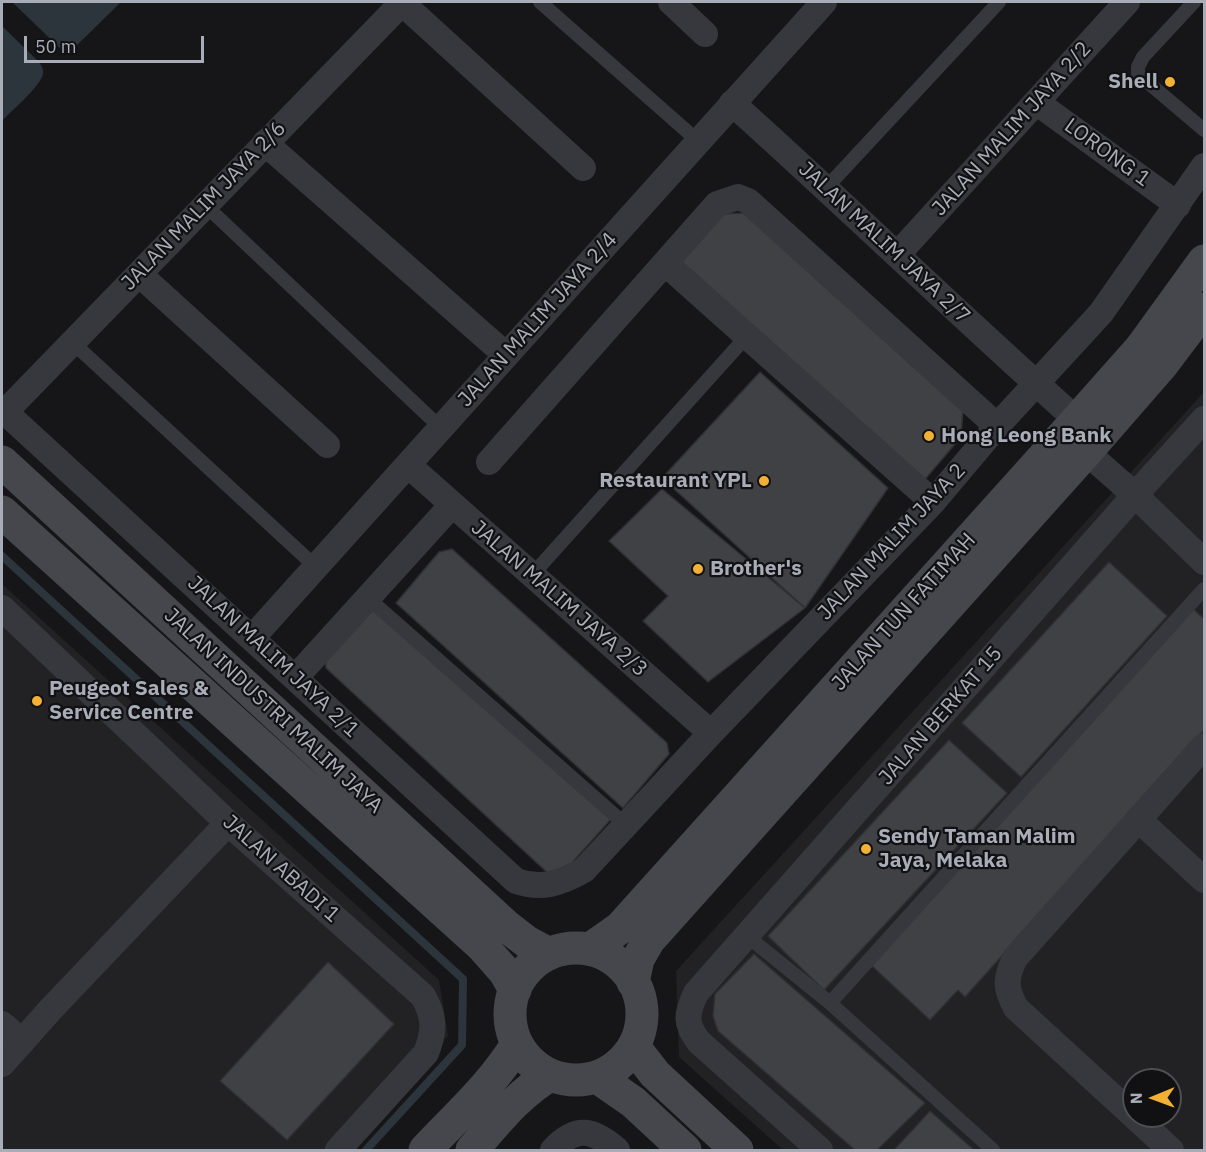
<!DOCTYPE html>
<style>
body{margin:0}
#map{position:relative;width:1206px;height:1152px;overflow:hidden;background:#161618;font-family:"IBM Plex Sans",sans-serif}
canvas{display:block}
.frame{position:absolute;inset:0;border:3px solid #a8adb8;pointer-events:none}
.north{position:absolute;left:1122px;top:1068px;width:60px;height:60px;box-sizing:border-box;background:#111113;border:2px solid #4d4f55;border-radius:50%;rotate:269deg;font-size:16px;font-weight:700;line-height:24px;text-align:center;color:#a8adb8}
.north::after{content:'';display:block;margin:auto;width:21px;height:27px;background:#f2b134;clip-path:polygon(50% 0,100% 100%,50% 72%,0 100%)}
.scale{position:absolute;left:24px;top:36px;width:180px;height:27px;box-sizing:border-box;border:3px solid #a8adb8;border-top:0;padding-left:8px;font-size:18px;line-height:21px;white-space:nowrap;color:#a8adb8;-webkit-text-stroke:4px #111113;paint-order:stroke}
</style>
<div id="map">
<canvas width="1206" height="1152"></canvas>
<div class="frame"></div>
<div class="north">N</div>
<div class="scale">50 m</div>
</div>
<script>
const ctx = document.querySelector('canvas').getContext('2d');
ctx.lineJoin = 'round';
function fillPath(path, color) {
  ctx.fillStyle = color;
  ctx.fill(path, 'evenodd');
}
function stroke(path, color, width, dash) {
  ctx.strokeStyle = color;
  ctx.lineWidth = width;
  ctx.lineCap = dash ? 'butt' : 'round';
  ctx.setLineDash(dash || []);
  ctx.stroke(path);
}
function drawText(font, color, halo, rows, align = 'center') {
  ctx.font = font + ' "IBM Plex Sans",sans-serif';
  ctx.lineWidth = 4.5;
  ctx.setLineDash([]);
  ctx.textBaseline = 'middle';
  ctx.strokeStyle = halo;
  ctx.fillStyle = color;
  for (const [text, x, y, turn = 0] of rows) {
    ctx.save();
    ctx.translate(x, y);
    ctx.rotate((+turn || 0) * Math.PI / 180);
    ctx.textAlign = isNaN(turn) ? turn : align;
    if (halo) ctx.strokeText(text, 0, 0);
    ctx.fillText(text, 0, 0);
    ctx.restore();
  }
}
fillPath(new Path2D(`
 M 1204,392 L 1204,1150 L 783,1150 L 679,1057 L 676,971 ZM 1134,1080 L 1170,1080 L 1170,1116 L 1134,1116 Z
 M 2,584 L 439,980 L 448,1036 L 347,1150 L 2,1150 Z`), '#222225');
fillPath(new Path2D(`
 M 12,2 L 121,2 L 71,51 L 63,51 Z
 M 2,26 L 38,61 C 41,65 44,69 43,74 C 40,87 11,111 2,121 Z`), '#2c353c');
stroke(new Path2D(`
 M 2,556 L 463,979 L 462,1045 L 366,1150`), '#2c353c', 8);
const building = new Path2D(`
 M 748,213 L 963,409 L 961,437 L 921,484 L 678,263 L 722,214 Z
 M 760,372 L 888,488 L 805,608 L 662,478 Z
 M 662,489 L 805,608 L 708,682 L 643,621 L 668,596 L 609,541 Z
 M 452,549 L 667,743 L 669,754 L 623,808 L 396,603 L 439,552 Z
 M 1109,562 L 1167,616 L 1021,777 L 962,723 Z
 M 372,605 L 611,819 L 561,875 L 551,876 L 326,668 L 325,652 Z
 M 1191,607 L 1204,619 L 1204,730 L 965,997 L 958,990 L 930,1020 L 871,965 Z
 M 949,740 L 1007,793 L 824,990 L 768,936 Z
 M 754,954 L 925,1103 L 877,1150 L 855,1150 L 718,1031 L 713,1016 L 715,994 Z
 M 328,962 L 394,1024 L 287,1140 L 220,1081 Z
 M 930,1111 L 974,1150 L 894,1150 Z`);
fillPath(building, '#404145');
stroke(building, '#303034', 1.5);
stroke(new Path2D(`
 M 540,2 L 698,141
 M 1194,2 L 1143,57 L 1138,67 L 1138,74 L 1204,130
 M 826,188 L 999,2
 M 205,205 L 441,428
 M 72,342 L 316,567
 M 532,575 L 747,336
 M 368,598 L 626,825
 M 747,936 L 830,1003 L 993,1150
 M 830,1003 L 1204,589`), '#37383d', 14);
stroke(new Path2D(`
 M 403,2 L 5,412 L 516,881 C 542,890 561,883 584,870 L 711,733 L 933,502 L 997,426 L 1101,313 L 1204,166
 M 671,2 L 705,34
 M 402,3 L 583,168
 M 1036,102 L 1178,205
 M 732,103 C 849,208 961,317 1077,420
 M 265,143 L 506,355
 M 897,255 L 1127,2
 M 665,263 L 933,502
 M 139,274 L 327,445
 M 1086,452 L 1135,495 L 1204,562
 M 489,462 L 717,204 L 738,197 L 748,201 L 997,426
 M 408,465 L 711,733
 M 2,608 L 228,823 L 423,996 C 435,1017 435,1031 426,1053 L 338,1150
 M 252,638 L 824,2
 M 295,678 L 452,505
 M 1138,819 L 1204,880
 M 2,1024 L 22,1042
 M 2,1064 L 51,1009 L 228,823
 M 553,1150 C 576,1125 593,1129 617,1150
 M 820,1150 L 699,1042 C 685,1024 686,1014 696,993 L 1135,495 L 1204,419
 M 1171,1150 L 1016,1008 C 1005,988 1005,979 1015,958 L 1204,746`), '#37383d', 26);
stroke(new Path2D(`
 M 2,462 L 505,925 L 527,942 L 549,954
 M 2,512 L 482,946 L 505,972 L 515,990
 M510 1014a66 66 0 1 1 132 0a66 66 0 1 1-132 0Z
 M 590,949 L 620,928 L 1077,420 L 1141,348 L 1204,261
 M 633,982 L 638,959 L 649,940 L 1086,452 L 1161,366 L 1204,309
 M 634,1047 L 655,1074 L 737,1150
 M 597,1077 L 633,1102 L 685,1150
 M 425,1150 C 457,1116 493,1084 517,1044
 M 472,1150 C 496,1123 518,1094 550,1075`), '#45474d', 33);
for (const [x, y, r, color] of [
 [1170,82,6,"#f2b134"],
 [929,436,6,"#f2b134"],
 [764,481,6,"#f2b134"],
 [698,569,6,"#f2b134"],
 [37,701,6,"#f2b134"],
 [866,849,6,"#f2b134"]
]) {
  const dot = new Path2D();
  dot.arc(x, y, r, 0, 2 * Math.PI);
  ctx.fillStyle = color;
  ctx.fill(dot);
  stroke(dot, '#111113', 2);
}
drawText('bold 21px', '#a8adb8', '#111113', [
 ["Shell",1158,82,"right"],
 ["Hong Leong Bank",941,436],
 ["Restaurant YPL",752,481,"right"],
 ["Brother's",710,569],
 ["Peugeot Sales &",49,689],
 ["Service Centre",49,713],
 ["Sendy Taman Malim",878,837],
 ["Jaya, Melaka",878,861]
], 'left');
drawText('21px', '#a8adb8', '#111113', [
 ["JALAN MALIM JAYA 2/2",1012,129,-48],
 ["LORONG 1",1107,153,36],
 ["JALAN MALIM JAYA 2/6",204,206,-46],
 ["JALAN MALIM JAYA 2/7",884,243,43],
 ["JALAN MALIM JAYA 2/4",538,320,-48],
 ["JALAN MALIM JAYA 2",892,542,-47],
 ["JALAN MALIM JAYA 2/3",559,599,41],
 ["JALAN TUN FATIMAH",904,612,-48],
 ["JALAN MALIM JAYA 2/1",273,657,43],
 ["JALAN INDUSTRI MALIM JAYA",273,711,43],
 ["JALAN BERKAT 15",941,716,-49],
 ["JALAN ABADI 1",281,869,42]
]);
</script>
